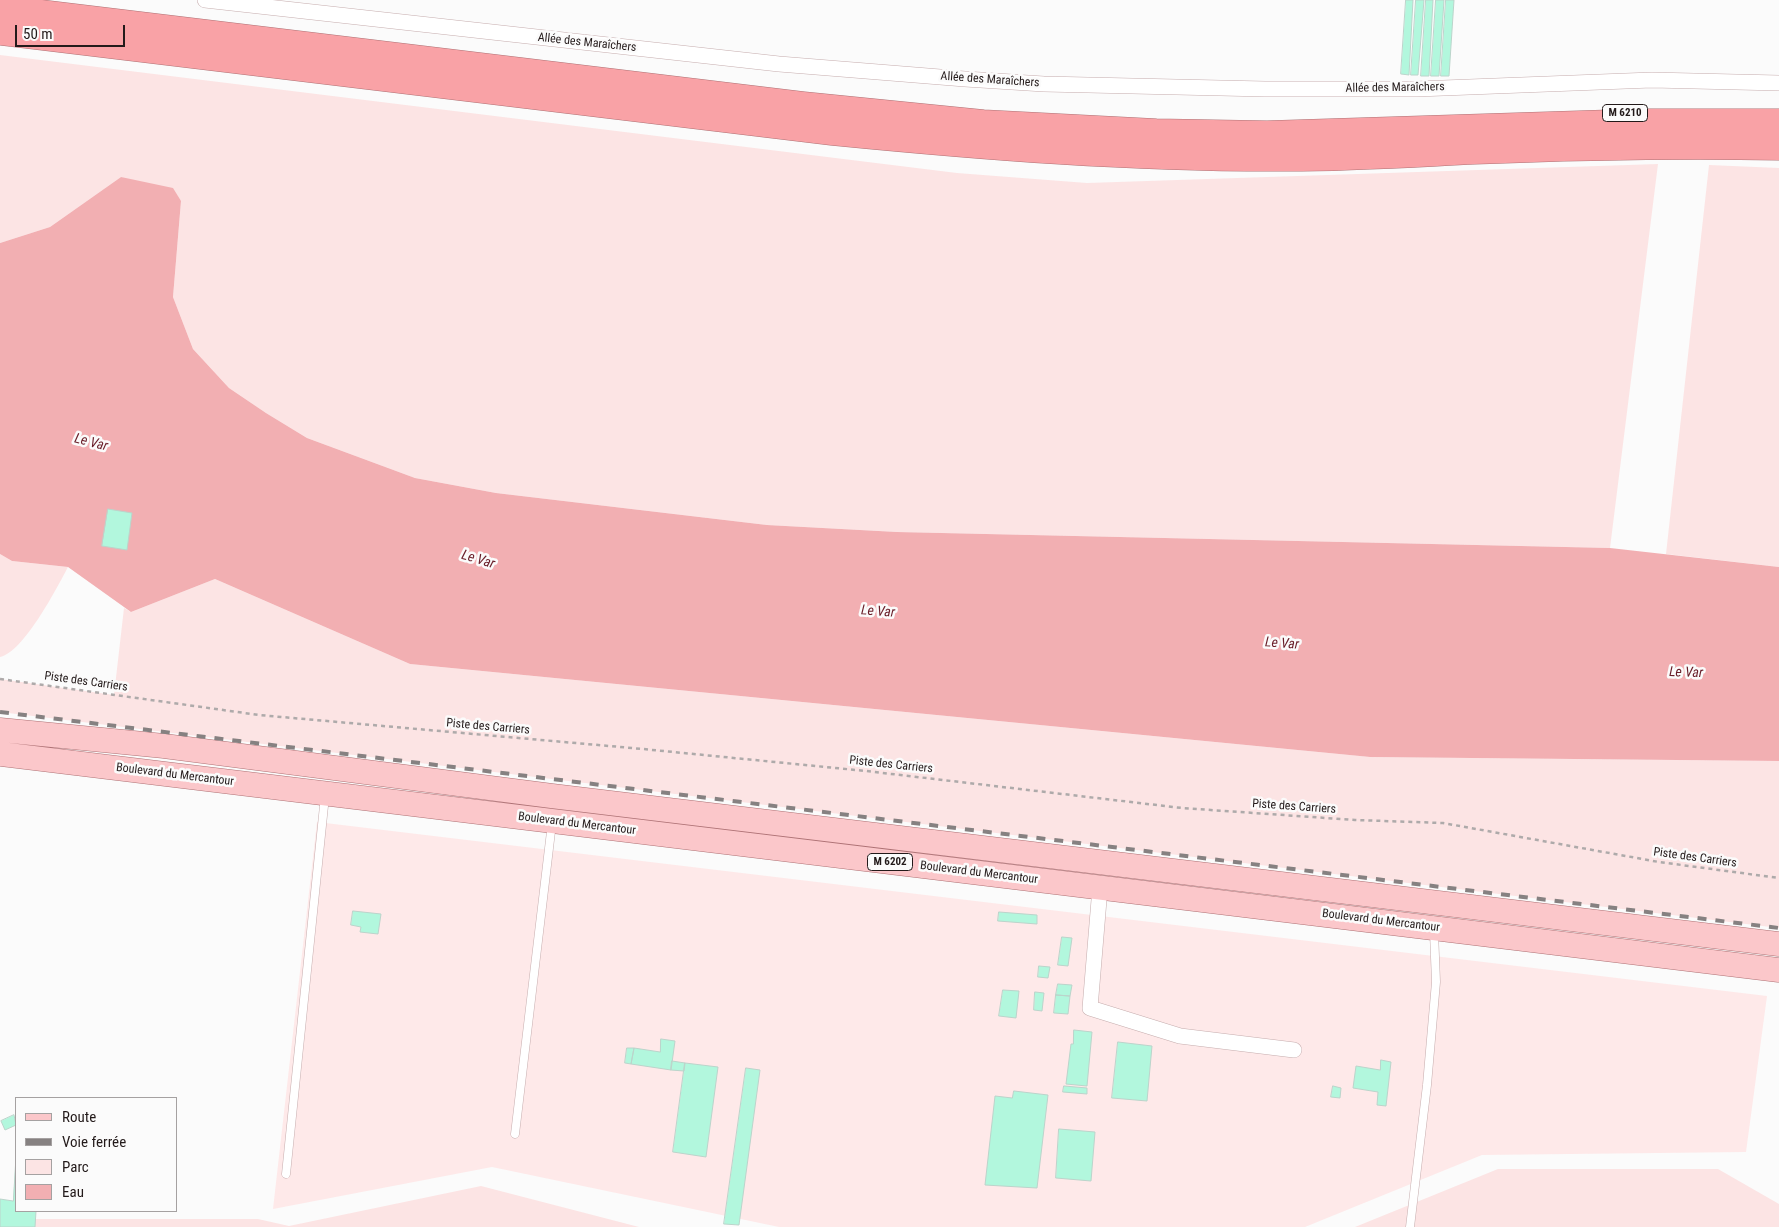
<!DOCTYPE html>
<meta charset="utf-8">
<style>
body{margin:0}
#map{position:relative;width:1779px;height:1227px;overflow:hidden;background:#fbfbfb;font-family:"Roboto Condensed",sans-serif}
canvas{display:block}
.legend{position:absolute;left:15px;top:1097px;width:162px;height:115px;box-sizing:border-box;background:#fbfbfb;border:1px solid #a5a1a1;margin:0;padding:6px 9px;list-style:none;font-size:15px;color:#231a1a}
.legend li{display:flex;align-items:center;gap:10px;height:25px}
.legend b{width:25px;border:1px solid #a5a1a1}
.scale{position:absolute;left:15px;top:25px;width:110px;height:22px;box-sizing:border-box;border:2px solid #231a1a;border-top:0;padding-left:6px;font-size:15px;line-height:18px;white-space:nowrap;color:#231a1a;-webkit-text-stroke:4px #fbfbfb;paint-order:stroke}
</style>
<div id="map">
<canvas width="1779" height="1227"></canvas>
<ul class="legend">
<li><b style="height:6px;background:#fbc7ca"></b>Route</li>
<li><b style="height:6px;background:#868181"></b>Voie ferrée</li>
<li><b style="height:14px;background:#fce4e4"></b>Parc</li>
<li><b style="height:14px;background:#f2afb2"></b>Eau</li>
</ul>
<div class="scale">50 m</div>
</div>
<script>
const ctx = document.querySelector('canvas').getContext('2d');
ctx.lineJoin = 'round';
function fillPath(path, color) {
  ctx.fillStyle = color;
  ctx.fill(path, 'evenodd');
}
function stroke(path, color, width, dash) {
  ctx.strokeStyle = color;
  ctx.lineWidth = width;
  ctx.lineCap = dash ? 'butt' : 'round';
  ctx.setLineDash(dash || []);
  ctx.stroke(path);
}
function drawText(font, color, halo, rows, align = 'center') {
  ctx.font = font + ' "Roboto Condensed",sans-serif';
  ctx.lineWidth = 5;
  ctx.setLineDash([]);
  ctx.textBaseline = 'middle';
  ctx.strokeStyle = halo;
  ctx.fillStyle = color;
  for (const [text, x, y, turn = 0] of rows) {
    ctx.save();
    ctx.translate(x, y);
    ctx.rotate((+turn || 0) * Math.PI / 180);
    ctx.textAlign = isNaN(turn) ? turn : align;
    if (halo) ctx.strokeText(text, 0, 0);
    ctx.fillText(text, 0, 0);
    ctx.restore();
  }
}
fillPath(new Path2D(`
 M 317,822 L 1767,996 L 1746,1152 L 1482,1155 L 1305,1227 L 779,1227 L 492,1167 L 273,1209 Z`), '#fee9e9');
fillPath(new Path2D(`
 M 0,55 L 957,173 L 1087,183 L 1658,164 L 1610,548 L 897,532 L 767,525 L 496,493 L 415,478 L 307,438 L 266,413 L 229,388 L 193,349 L 173,297 L 181,201 L 121,177 L 50,227 L 0,243 Z
 M 1709,165 L 1779,168 L 1779,567 L 1666,554 Z
 M 0,554 L 12,561 L 68,567 C 57,588 23,653 0,657 Z
 M 215,579 L 410,664 L 1370,757 L 1779,761 L 1779,928 L 0,712 L 0,679 L 114,695 L 124,608 L 131,612 Z
 M 1498,1169 L 1718,1169 L 1779,1204 L 1779,1227 L 1355,1227 Z
 M 481,1186 L 639,1227 L 0,1227 L 0,1219 L 258,1219 L 289,1226 Z`), '#fce4e4');
fillPath(new Path2D(`
 M 121,177 L 173,188 L 181,201 L 173,297 L 193,349 L 229,388 L 266,413 L 307,438 L 415,478 L 496,493 L 767,525 L 897,532 L 1610,548 L 1779,567 L 1779,761 L 1370,757 L 410,664 L 215,579 L 131,612 L 68,567 L 12,561 L 0,554 L 0,243 L 50,227 Z`), '#f2afb2');
const building = new Path2D(`
 M 1406,0 L 1413,0 L 1409,75 L 1401,74 Z
 M 1416,0 L 1424,0 L 1418,75 L 1411,75 Z
 M 1426,0 L 1433,0 L 1429,76 L 1421,76 Z
 M 1436,0 L 1444,0 L 1439,76 L 1431,76 Z
 M 1446,0 L 1454,0 L 1449,76 L 1441,76 Z
 M 108,509 L 132,513 L 127,550 L 102,546 Z
 M 353,911 L 381,914 L 378,934 L 360,932 L 361,927 L 351,925 Z
 M 999,912 L 1037,915 L 1037,924 L 998,921 Z
 M 1062,937 L 1072,938 L 1068,966 L 1058,965 Z
 M 1039,966 L 1050,967 L 1048,978 L 1038,977 Z
 M 1058,984 L 1072,985 L 1070,996 L 1056,995 Z
 M 1003,990 L 1019,991 L 1016,1018 L 999,1016 Z
 M 1035,992 L 1044,993 L 1042,1011 L 1034,1010 Z
 M 1056,995 L 1070,996 L 1068,1014 L 1054,1013 Z
 M 1074,1030 L 1092,1032 L 1087,1086 L 1066,1084 L 1071,1044 L 1073,1044 Z
 M 661,1039 L 675,1041 L 671,1070 L 631,1064 L 634,1048 L 660,1052 Z
 M 1118,1042 L 1152,1046 L 1147,1101 L 1112,1098 Z
 M 627,1048 L 634,1048 L 631,1064 L 625,1063 Z
 M 1381,1060 L 1391,1062 L 1386,1106 L 1377,1105 L 1378,1092 L 1353,1088 L 1356,1066 L 1380,1070 Z
 M 672,1061 L 685,1063 L 684,1071 L 671,1070 Z
 M 685,1063 L 718,1067 L 706,1157 L 673,1152 Z
 M 746,1068 L 760,1070 L 739,1225 L 724,1224 Z
 M 1064,1086 L 1087,1088 L 1087,1094 L 1063,1092 Z
 M 1333,1086 L 1341,1088 L 1340,1098 L 1331,1097 Z
 M 1014,1091 L 1048,1095 L 1037,1188 L 985,1185 L 995,1096 L 1012,1098 Z
 M 14,1115 L 16,1125 L 5,1130 L 1,1121 Z
 M 1059,1129 L 1095,1132 L 1091,1181 L 1056,1178 Z
 M 16,1157 L 16,1211 L 36,1211 L 35,1227 L 0,1227 L 0,1199 L 13,1201 Z`);
fillPath(building, '#b2f7dd');
stroke(building, '#bcd4cb', 1);
const lane = new Path2D(`
 M 515,1134 L 552,823
 M 286,1174 L 325,796
 M 1410,1227 L 1427,1085 L 1436,982 L 1434,932`);
const street = new Path2D(`
 M 205,0 L 779,64 L 965,79 L 1044,84 L 1265,89 L 1417,89 L 1652,80 L 1779,83
 M 1100,888 L 1090,1008 L 1180,1036 L 1294,1050`);
const primary = new Path2D(`
 M 0,730 L 164,746 L 552,796 L 1779,944
 M 0,754 L 1779,970`);
const highway = new Path2D(`
 M 0,9 L 803,106 L 983,124 L 1156,133 L 1267,135 L 1642,123 L 1779,123
 M 0,31 L 832,131 C 984,146 1136,158 1289,157 C 1350,157 1412,153 1474,150 C 1576,146 1677,144 1779,146`);
stroke(lane, '#c6adae', 9);
stroke(street, '#c6adae', 16);
stroke(primary, '#ae7275', 25);
stroke(highway, '#ae7275', 29);
stroke(new Path2D(`
 M 0,679 L 259,715 L 643,749 L 866,771 L 1182,808 L 1355,820 L 1443,823 L 1659,862 L 1779,878`), '#aeaaaa', 2.5, [4, 4]);
stroke(lane, '#fff', 8);
stroke(street, '#fff', 15);
stroke(primary, '#fbc7ca', 24);
stroke(highway, '#f9a2a6', 28);
stroke(new Path2D(`
 M 0,712 L 1779,928`), '#868181', 4, [9, 9]);
for (const [x, y, w] of [
 [1625,113,45],
 [890,862,45]
]) {
  const box = new Path2D();
  box.roundRect(x - w / 2, y - 8.5, w, 17, 4);
  ctx.fillStyle = '#fbfbfb';
  ctx.fill(box);
  stroke(box, '#231a1a', 1);
}
drawText('bold 11px', '#231a1a', null, [
 ["M 6210",1625,113],
 ["M 6202",890,862]
]);
drawText('12px', '#231a1a', '#fbfbfb', [
 ["Allée des Maraîchers",587,43,6],
 ["Allée des Maraîchers",990,80,4],
 ["Allée des Maraîchers",1395,88,-1],
 ["Piste des Carriers",86,682,8],
 ["Piste des Carriers",488,727,5],
 ["Piste des Carriers",891,765,6],
 ["Boulevard du Mercantour",175,775,7],
 ["Piste des Carriers",1294,807,4],
 ["Boulevard du Mercantour",577,824,7],
 ["Piste des Carriers",1695,858,8],
 ["Boulevard du Mercantour",979,873,7],
 ["Boulevard du Mercantour",1381,921,7]
]);
drawText('italic 14px', '#691d28', '#fbfbfb', [
 ["Le Var",91,443,14],
 ["Le Var",478,560,17],
 ["Le Var",878,612,4],
 ["Le Var",1282,644,4],
 ["Le Var",1686,673,2]
]);
</script>
